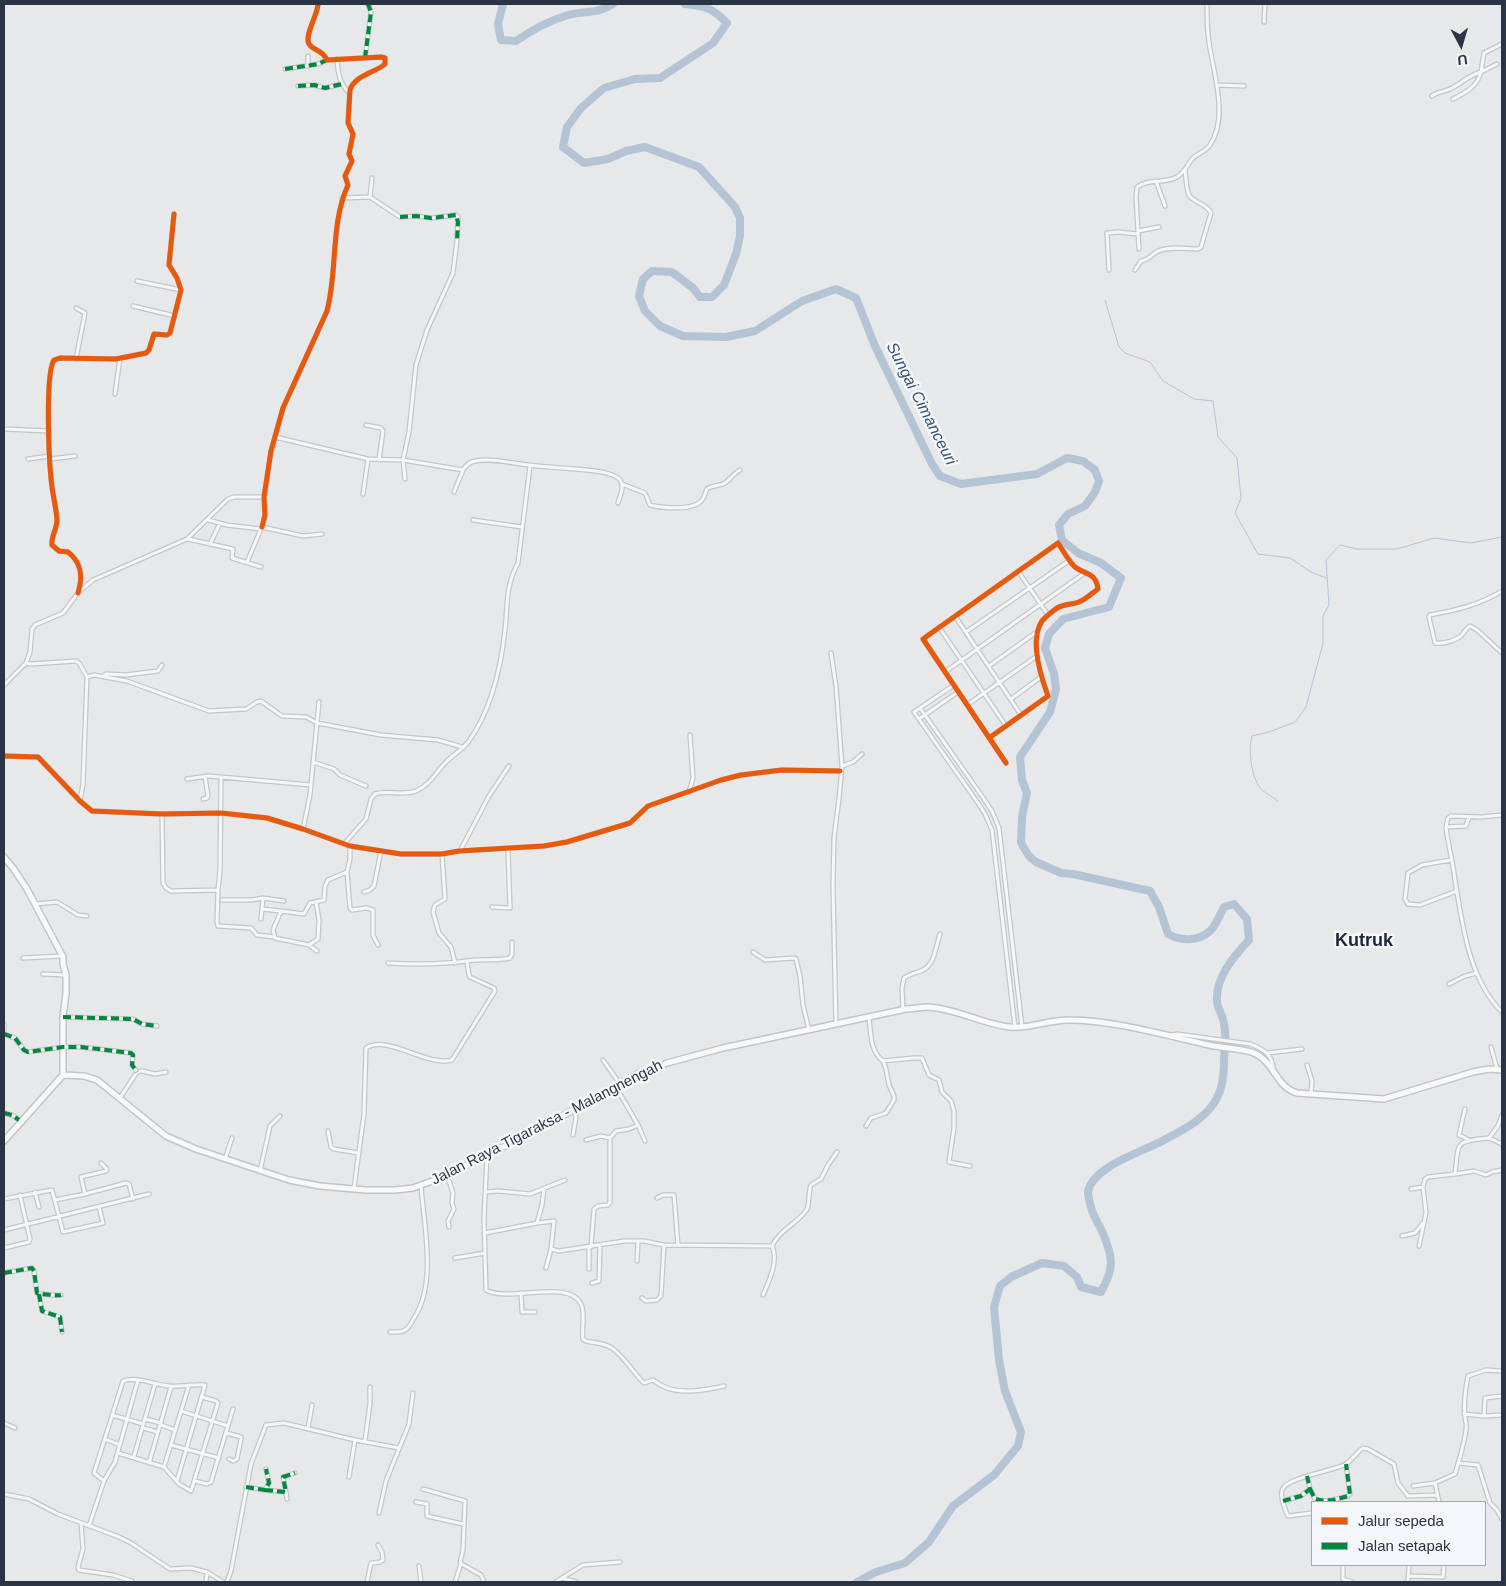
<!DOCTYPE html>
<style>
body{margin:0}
#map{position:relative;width:1506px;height:1586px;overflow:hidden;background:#e6e8ea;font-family:Helvetica,sans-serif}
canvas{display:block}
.frame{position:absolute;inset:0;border:5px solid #2b3445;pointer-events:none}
.legend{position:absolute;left:1311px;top:1501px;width:175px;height:65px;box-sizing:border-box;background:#f4f6f9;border:1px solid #a4a8b1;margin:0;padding:6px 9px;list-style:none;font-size:15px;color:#2b3445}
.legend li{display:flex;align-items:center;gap:10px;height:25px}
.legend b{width:25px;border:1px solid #a4a8b1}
.north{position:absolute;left:1436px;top:20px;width:50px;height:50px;-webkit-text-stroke:4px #f4f6f9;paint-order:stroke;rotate:174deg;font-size:14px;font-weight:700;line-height:20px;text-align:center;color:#2b3445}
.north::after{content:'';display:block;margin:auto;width:18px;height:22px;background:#2b3445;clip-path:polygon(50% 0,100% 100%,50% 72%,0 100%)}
</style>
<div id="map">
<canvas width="1506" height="1586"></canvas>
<div class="frame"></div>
<ul class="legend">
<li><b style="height:6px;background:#e8590c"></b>Jalur sepeda</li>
<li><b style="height:6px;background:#00873e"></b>Jalan setapak</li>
</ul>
<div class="north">U</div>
</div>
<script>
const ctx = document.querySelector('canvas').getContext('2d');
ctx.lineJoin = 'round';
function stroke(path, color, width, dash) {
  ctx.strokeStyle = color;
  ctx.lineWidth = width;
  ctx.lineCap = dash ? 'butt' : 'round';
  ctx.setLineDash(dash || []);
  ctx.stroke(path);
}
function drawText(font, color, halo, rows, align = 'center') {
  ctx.font = font + ' Helvetica,sans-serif';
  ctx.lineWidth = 5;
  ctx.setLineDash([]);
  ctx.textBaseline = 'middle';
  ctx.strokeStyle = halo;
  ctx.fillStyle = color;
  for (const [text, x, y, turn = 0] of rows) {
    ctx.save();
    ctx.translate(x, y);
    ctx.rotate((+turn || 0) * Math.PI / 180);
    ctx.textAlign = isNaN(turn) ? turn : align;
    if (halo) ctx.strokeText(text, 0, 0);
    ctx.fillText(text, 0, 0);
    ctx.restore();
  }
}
stroke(new Path2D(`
 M 1105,300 L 1119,347 L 1125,353 L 1150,362 L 1163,381 L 1194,399 L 1213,401 L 1218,437 L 1237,458 L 1241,498 L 1235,513 L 1258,554 L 1290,558 L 1311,572 L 1326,578
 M 1278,801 C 1273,797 1266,794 1261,789 C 1251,778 1248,749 1252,736 L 1269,732 L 1295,722 L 1306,707 L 1323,643 L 1323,616 L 1329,605 L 1326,560 L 1340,545 L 1357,549 L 1397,549 L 1434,538 L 1471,543 L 1502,537`), '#b4c4d5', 1);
stroke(new Path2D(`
 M 503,4 L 498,24 L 501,40 L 516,41 C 533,29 548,21 568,15 C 586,10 596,15 613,4
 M 685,4 C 707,7 711,7 727,23 L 713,43 L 660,78 L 635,79 L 604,88 L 581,108 L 567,127 L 563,147 L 584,163 L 608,159 L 626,151 L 645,147 L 699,167 L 735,207 L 740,218 L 740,236 L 736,254 L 724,285 L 712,297 L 700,297 L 693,288 L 672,272 L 652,271 L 643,279 L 639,296 L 645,311 L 660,326 L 683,336 L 726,337 L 755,331 L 802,301 L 836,289 L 856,298 L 875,346 L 932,464 L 940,476 L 961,484 L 1037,474 L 1067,458 L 1083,461 L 1095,470 L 1099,481 L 1095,492 L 1085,506 L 1068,514 L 1059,525 L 1062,540 L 1078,553 L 1101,563 L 1121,578 L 1109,607 L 1063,619 L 1049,634 L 1045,648 L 1054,674 L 1056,689 L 1050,712 L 1020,757 L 1022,780 L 1027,793 L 1022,817 L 1021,843 L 1029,856 L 1036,862 L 1061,873 L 1073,874 L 1150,891 L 1159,907 L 1168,934 C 1181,941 1198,942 1210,931 C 1216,926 1220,914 1224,907 L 1234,904 L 1247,919 L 1249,940 C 1234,956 1215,978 1217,1002 C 1218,1009 1223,1016 1224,1024 C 1227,1036 1224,1049 1224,1061 C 1224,1074 1223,1087 1217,1098 C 1207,1118 1183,1130 1164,1140 C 1145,1151 1092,1166 1088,1192 C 1088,1196 1090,1203 1091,1207 C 1093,1216 1098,1223 1102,1231 C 1113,1257 1115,1267 1101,1292 L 1081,1287 L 1077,1277 L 1064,1266 L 1042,1263 L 1011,1277 L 1000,1286 L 994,1307 L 999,1360 L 1005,1391 L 1021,1432 L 1018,1446 L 994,1475 L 953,1506 L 929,1542 L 905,1563 L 876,1572 L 857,1582`), '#b4c4d5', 8);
const street = new Path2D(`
 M 1264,22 L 1265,4
 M 365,58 L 371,12 L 368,4
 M 337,59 C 338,72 339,83 349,93
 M 308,66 L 308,56
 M 285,69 L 318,64 L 327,60
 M 1217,85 L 1244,86
 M 298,86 L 314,85 L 325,88 L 342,84
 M 1432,96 C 1438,91 1445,92 1452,88 C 1462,83 1469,75 1481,72 L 1484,53 L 1502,44
 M 1453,99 C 1465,93 1478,86 1481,72 L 1497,64
 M 1156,181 L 1165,206
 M 370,197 L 400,217 L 416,216 L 431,218 L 456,215 L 458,217 L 457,240 L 453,273 L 427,330 L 416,365 L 409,432 L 403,460 L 405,479
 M 342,198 L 370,197 L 372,178
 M 1138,231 L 1159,227
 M 1139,249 L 1136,197 L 1137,187 C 1149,178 1165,184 1177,177 C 1185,172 1187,165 1192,159 C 1197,154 1206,151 1210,145 C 1229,117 1213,72 1209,42 C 1207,30 1207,17 1207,4
 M 1109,270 L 1107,233 L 1118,232 L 1138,234
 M 1135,270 L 1141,261 C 1151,259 1150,255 1158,251 C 1169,246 1186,249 1198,249 L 1201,247 L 1211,213 C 1207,204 1194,203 1189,195 C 1186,188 1186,177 1185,170
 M 137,281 L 181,290
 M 133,306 L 175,316
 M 76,308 L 85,313 L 76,359
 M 115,394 L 120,358
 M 366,425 L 381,428 L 383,431 L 379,460
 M 4,429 L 49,431
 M 275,437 L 368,459 L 403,460 L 463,470 L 454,492
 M 28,459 L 50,456
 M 51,459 L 75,456
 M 463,470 C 466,465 469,462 475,461 C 493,458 511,463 529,465 C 551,468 573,468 595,471 C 602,472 616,474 620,480 C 625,486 620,496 618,503
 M 622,484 L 645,493 L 650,505 C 662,508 694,511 702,500 C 705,497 705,492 707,489 C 712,485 720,486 725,483 C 731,479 734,473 740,470
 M 363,494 L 368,459
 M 208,520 L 227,525 L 261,529 L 262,527 L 303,536 L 322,534
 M 473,520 L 522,527
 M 262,527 L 265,515 L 264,497 L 271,451 L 283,408 L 327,311 C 338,269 330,225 348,185 L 345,176 L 352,161 L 349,154 L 353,134 L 348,123 L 350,90 C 355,75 375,73 385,64 L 385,58 L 381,57 L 327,60 C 322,49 313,51 309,44 C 304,36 318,14 318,4
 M 188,539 L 233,549 L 232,558 L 261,567
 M 210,544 L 220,523
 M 247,562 L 261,529
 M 1018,571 L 1048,615
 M 1502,591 C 1479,605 1457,610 1430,615 L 1429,617 L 1435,643 C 1443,644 1455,641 1461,636 C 1465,632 1465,629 1470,626 L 1477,630 L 1502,653
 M 78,593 C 83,577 82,563 68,552 L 59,551 L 52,545 C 51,536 57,529 57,520 C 56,506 52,492 51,478 C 49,458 45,374 54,360 L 60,358 L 116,359 L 146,353 L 149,350 L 154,334 L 167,335 L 170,333 L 181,290 L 177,278 L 169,265 L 174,214
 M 955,616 L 1021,715
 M 939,627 L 1006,726
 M 966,632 L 1070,560
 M 831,653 L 836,686 L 842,766 L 839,799 L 834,838 L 833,887 L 836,1024
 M 26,663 L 31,664 L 76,661 L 79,663 L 87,677 L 94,675 L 127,681 L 209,711 L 246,709 L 257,702 L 261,701 L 282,716 L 306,717 L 317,723 L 381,735 L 438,740 L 462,747
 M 989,666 L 1038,631
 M 945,672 L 1086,572
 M 103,676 L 106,674 L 126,675 L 158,671 L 162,665
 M 4,685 L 26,663 L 30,652 L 32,629 L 35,625 L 63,613 L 78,593 L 93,580 L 187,539 L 228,499 L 234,497 L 264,497
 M 954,685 L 914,712 L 978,803 L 985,814 L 992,830 L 1015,1027
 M 1011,699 L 1041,677
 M 967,705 L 1037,656
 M 920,708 L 984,799 L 992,811 L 999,828 L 1022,1027
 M 919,719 L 958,692
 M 989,738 L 1048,696 C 1041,677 1029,640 1042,621 C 1046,616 1052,612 1057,608 C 1066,603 1072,605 1079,602 C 1086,599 1092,593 1098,589 C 1096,572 1085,575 1075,567 C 1069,562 1063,550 1058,543 L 923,639 C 950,680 978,721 1006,763
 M 4,756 L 38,757 L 80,801 L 92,811 L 162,814 L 221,813 L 267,818 L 303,829 L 350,846 L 401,854 L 442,854 L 459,851 L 544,846 L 567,842 L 630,823 L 648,806 L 721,780 L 741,775 L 782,770 L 840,771
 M 313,762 L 334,769 L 340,775 L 366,786
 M 842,766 L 853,762 L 862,754
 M 187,779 L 208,776 L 221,777
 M 689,792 L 693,778 L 690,735
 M 203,799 L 207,798 L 208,796 L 205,777
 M 80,801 L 83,784 L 87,677
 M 162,814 L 163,883 L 166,888 L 171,891 L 218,890 L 217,922 L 218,926 L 251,928 L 257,935 L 274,937
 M 1502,815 L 1481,817 L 1451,816 L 1448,818 L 1446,827 C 1448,845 1453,862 1455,880 C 1462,923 1469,980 1502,1012
 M 1446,827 L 1466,826 L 1469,817
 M 303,829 L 310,795 L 319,702
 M 344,844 L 366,819 L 371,799 L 375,794 C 388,790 402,796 416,791 C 429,786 437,771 446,762 C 453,755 463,749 469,741 C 491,710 501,667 505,630 C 508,604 505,587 518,563 L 530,466
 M 350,846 L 350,859 L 347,872 L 350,908 L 352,910 L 366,908 L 373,910 L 373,935 L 378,945
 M 460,851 L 489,796 L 509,766
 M 442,854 L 445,899 L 435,905 L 433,912 L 439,933 L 451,947 L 455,963
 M 1451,860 L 1422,865 L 1408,873 L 1405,899 L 1408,904 L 1420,905 L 1457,891
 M 218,890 L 220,870 L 221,777 L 311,785
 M 364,892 L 370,890 L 374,886 L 381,851
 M 222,900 L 251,900 L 263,898 L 284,901
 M 316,902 L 319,920 L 318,939 L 309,945 L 317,951
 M 35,904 L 57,902 L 78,915 L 87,916
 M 492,907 L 510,908 L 508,849
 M 262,909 L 281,911
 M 261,919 L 263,898
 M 309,945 L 275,938 L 273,930 L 281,911 L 304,914 L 310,903 L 324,900 L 325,886 L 328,880 L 347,872
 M 753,952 L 765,960 L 794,958 L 796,959 L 800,976 L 803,1005 L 809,1030
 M 23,958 L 62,956
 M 388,963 C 417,965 447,964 475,960 C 487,959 498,961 510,958 L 512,954 L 512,942
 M 43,974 L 65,975
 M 1449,984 L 1465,976 L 1477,973
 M 903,1010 L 902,988 L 904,978 C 910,974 916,973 923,970 C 935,964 936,945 940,934
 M 63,1017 L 133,1019 L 142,1024 L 157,1026
 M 869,1018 C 871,1034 870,1051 883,1061 L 914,1058 L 922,1058 L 929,1075 L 939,1080 L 942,1092 L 951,1101 L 954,1111 L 954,1128 L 949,1162 L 970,1166
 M 4,1024 L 4,1029
 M 4,1034 L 15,1038 L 24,1050 L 28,1052 L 63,1047 L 81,1047 L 131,1053 L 133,1055 L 132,1065 L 137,1072
 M 1170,1035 L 1177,1034 L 1250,1044 C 1263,1049 1272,1054 1273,1068
 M 1491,1047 L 1497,1069
 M 1267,1053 L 1302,1049
 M 603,1060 L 620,1084
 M 1307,1065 L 1312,1081 L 1311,1094
 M 120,1098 L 137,1072 L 142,1071 L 155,1074 L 166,1072
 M 1465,1109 L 1459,1135 L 1469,1140
 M 4,1113 L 14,1116 L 22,1123
 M 638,1125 L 645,1141
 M 866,1126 L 871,1118 L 886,1113 L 894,1100 L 894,1096 L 889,1085 L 886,1069 L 883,1061
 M 328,1131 L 331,1147 L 334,1149 L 359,1153
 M 573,1135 L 576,1117 L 574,1110
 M 1489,1138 L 1502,1144
 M 586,1140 L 601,1136 L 610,1138
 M 487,1156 L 484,1218 L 486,1290 C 509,1303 568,1278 581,1304 C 586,1314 581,1328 583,1339 L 586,1341 C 594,1343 603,1343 610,1347 C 621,1352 634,1374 644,1383 L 653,1380 C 657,1383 662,1386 667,1388 C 685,1394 706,1390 724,1386
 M 225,1159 L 232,1138
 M 260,1171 L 270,1126 L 280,1116
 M 1456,1174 L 1474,1171 L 1486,1175 L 1492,1172 L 1502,1170
 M 447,1175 L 453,1193 L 452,1203 L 454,1209 L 448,1221 L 449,1227
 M 354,1188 L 364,1114 L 366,1048 C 388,1034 426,1067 452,1060 L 495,991 L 494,988 L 470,977 L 469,975 L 467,962
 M 1411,1189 L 1423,1187 L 1425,1179 L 1428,1177 L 1455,1174 C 1459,1143 1453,1141 1489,1138 L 1498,1126 L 1502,1115
 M 35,1192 L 39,1207
 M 486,1192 L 498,1191 L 530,1194 L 565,1180
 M 85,1194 L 81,1177 L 106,1171 L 107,1169 L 101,1163
 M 657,1198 L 663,1195 L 674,1195 L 678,1245
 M 4,1199 L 52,1190 L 63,1232 L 103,1223 L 99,1207
 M 55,1200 L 85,1194 L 126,1183 L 129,1184 L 133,1199
 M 537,1223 L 542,1205 L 544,1189
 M 4,1230 L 149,1194
 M 485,1233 L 537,1223 L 554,1221 L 551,1249 L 559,1251 L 624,1241 L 644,1241 L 664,1245 L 772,1246 C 779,1261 769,1281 763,1295
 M 1402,1236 L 1415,1233 L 1423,1223
 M 772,1246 C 779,1230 800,1222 807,1209 C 810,1202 808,1192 811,1185 L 821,1179 L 828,1165 L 837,1152
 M 1419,1246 L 1426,1213 L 1423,1187
 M 591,1247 L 594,1209 L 598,1206 L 608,1205 L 610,1202 L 610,1138 L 616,1131 L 629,1129 L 638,1125 L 616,1087
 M 4,1248 L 29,1242 L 30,1239 L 20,1195
 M 455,1258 L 485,1253
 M 637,1261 L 638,1241
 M 546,1268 L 551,1249
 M 589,1269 L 589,1248
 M 4,1273 L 32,1268 L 34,1271 L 37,1293 C 41,1294 58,1296 61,1295
 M 592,1283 L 599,1281 L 600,1245
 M 521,1293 L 522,1312 L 535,1312
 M 39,1294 L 42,1311 L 60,1317 L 62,1332
 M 642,1298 L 646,1301 L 657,1300 L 661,1296 L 664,1245
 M 390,1332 C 394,1332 401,1333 405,1330 C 409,1328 412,1322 414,1318 C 437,1284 424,1226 421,1186
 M 181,1411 L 228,1426
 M 1464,1414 L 1484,1416 L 1502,1415
 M 112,1415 L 143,1424
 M 1484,1416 L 1485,1398 L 1502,1396
 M 145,1419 L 161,1423
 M 4,1423 L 15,1428
 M 161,1425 L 175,1430
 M 143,1428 L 158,1432
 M 308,1428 L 312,1405
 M 226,1433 L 241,1437 L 241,1439 L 237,1459 L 233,1461 L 229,1459
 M 105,1439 L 120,1445
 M 365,1441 L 370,1403 L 370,1387
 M 171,1445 L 219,1458
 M 118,1453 L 164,1467 L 179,1484 L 191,1491 L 218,1403 L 216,1401 L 202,1397
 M 134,1456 L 155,1384
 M 149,1463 L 171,1387
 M 1458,1463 L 1478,1465 L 1490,1503 L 1497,1510 L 1502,1519
 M 164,1467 L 189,1385
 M 349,1477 L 355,1440
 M 104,1481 L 94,1473 L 123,1381 C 135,1376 156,1385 169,1386 C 181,1387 193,1384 205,1385 L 177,1481
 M 195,1481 L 207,1484 L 211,1482 L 233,1409
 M 1413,1486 L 1435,1483
 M 246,1487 L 265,1490 L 269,1483 L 266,1469
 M 423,1489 L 465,1501 L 463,1550 L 460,1563 L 481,1575 L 484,1582
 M 1310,1489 L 1315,1499 C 1327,1503 1337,1499 1348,1496 L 1350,1494 L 1346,1464
 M 265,1490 L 286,1492 L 283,1477 L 295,1473
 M 286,1492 L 287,1499
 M 4,1494 L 29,1499 L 58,1514 L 119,1537 L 131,1543 L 170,1569 L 191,1568 L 207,1572 L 223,1582
 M 1283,1501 L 1301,1496 L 1310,1489 L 1307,1476
 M 416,1502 L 427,1504 L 427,1516 L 463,1524
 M 1439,1502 L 1435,1483 L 1455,1474 C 1458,1463 1468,1434 1466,1423 C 1463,1409 1465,1391 1468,1376 L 1486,1370 L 1502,1371
 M 379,1513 L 386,1481 L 409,1424 L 413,1393
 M 1312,1513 L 1288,1516 C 1285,1510 1280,1496 1282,1490 C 1287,1477 1334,1471 1346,1464 C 1353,1459 1357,1452 1363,1448 L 1368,1449 L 1394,1464 L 1398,1483 L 1408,1496 L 1437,1495
 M 81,1523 L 83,1549 L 78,1567 L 79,1570 L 113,1575 L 132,1581
 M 89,1526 L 104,1481 L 115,1462 L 138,1380
 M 1343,1565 L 1343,1579 L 1352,1582
 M 419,1566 L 421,1582
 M 1409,1576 L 1443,1577 L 1444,1565
 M 562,1578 L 583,1565 L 620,1562
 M 206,1582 L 207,1572
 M 227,1582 L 231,1571 L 251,1464 L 266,1425 L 284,1423 L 355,1440 L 399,1448
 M 367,1582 L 371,1563 L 380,1562 L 383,1560 L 382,1552 L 378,1545
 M 455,1582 L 461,1564
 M 556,1582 L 562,1578 L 576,1582
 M 1408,1582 L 1409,1565`);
const primary = new Path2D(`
 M 4,857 L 13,868 L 27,889 L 63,957 L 63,964 L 66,975 L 66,993 L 63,1017 L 63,1075
 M 63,1075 L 84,1076 L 97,1080 L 166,1136 L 196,1149 L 289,1180 L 320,1186 L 365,1190 L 395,1190 L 413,1188 L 443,1177 L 539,1129 L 639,1073 L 667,1063 L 723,1048 L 906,1009 C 913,1009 921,1007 929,1007 C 957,1009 983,1024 1010,1027 C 1031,1029 1050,1019 1071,1020 C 1117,1021 1164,1035 1209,1045 C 1223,1048 1237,1048 1251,1052 C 1274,1059 1275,1087 1297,1093 L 1384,1099 L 1473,1072 L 1489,1069 L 1502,1070
 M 4,1141 L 63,1075`);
stroke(street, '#c4c6c8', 5.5);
stroke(primary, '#c2c5c8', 8);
stroke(street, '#f5f6f7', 3);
stroke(primary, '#f8f8f8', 5);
stroke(new Path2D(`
 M 365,58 L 371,12 L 368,4
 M 285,69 L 318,64 L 327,60
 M 298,86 L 314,85 L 325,88 L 342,84
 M 400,217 L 416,216 L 431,218 L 456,215 L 458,222 L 457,240
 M 63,1017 L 133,1019 L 142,1024 L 157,1026
 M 4,1034 L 15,1038 L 24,1050 L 28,1052 L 63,1047 L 81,1047 L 131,1053 L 133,1055 L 132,1065 L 137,1072
 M 4,1113 L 12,1115 L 19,1120
 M 4,1273 L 32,1268 L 34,1271 L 37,1293 C 41,1294 58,1296 61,1295
 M 39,1294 L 42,1311 L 60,1317 L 62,1332
 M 246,1487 L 265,1490 L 269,1483 L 266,1469
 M 1310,1489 L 1315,1499 C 1327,1503 1337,1499 1348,1496 L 1350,1494 L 1346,1464
 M 265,1490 L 286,1492 L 283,1477 L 295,1473
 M 1283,1501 L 1301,1496 L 1310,1489 L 1307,1476`), '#00873e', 4, [8, 4]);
stroke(new Path2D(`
 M 262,527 L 265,515 L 264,497 L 271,451 L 283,408 L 327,311 C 338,269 330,225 348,185 L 345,176 L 352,161 L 349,154 L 353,134 L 348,123 L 350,90 C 355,75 375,73 385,64 L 385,58 L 381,57 L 327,60 C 322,49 313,51 309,44 C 304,36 318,14 318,4
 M 78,593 C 83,577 82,563 68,552 L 59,551 L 52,545 C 51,536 57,529 57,520 C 56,506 52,492 51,478 C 49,458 45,374 54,360 L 60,358 L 116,359 L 146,353 L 149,350 L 154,334 L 167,335 L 170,333 L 181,290 L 177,278 L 169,265 L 174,214
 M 989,738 L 1048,696 C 1041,677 1029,640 1042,621 C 1046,616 1052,612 1057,608 C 1066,603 1072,605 1079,602 C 1086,599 1092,593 1098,589 C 1096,572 1085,575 1075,567 C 1069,562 1063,550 1058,543 L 923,639 C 950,680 978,721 1006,763
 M 4,756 L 38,757 L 80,801 L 92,811 L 162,814 L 221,813 L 267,818 L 303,829 L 350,846 L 401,854 L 442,854 L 459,851 L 544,846 L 567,842 L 630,823 L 648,806 L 721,780 L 741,775 L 782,770 L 840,771`), '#e8590c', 5);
drawText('15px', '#2b3445', '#f4f6f9', [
 ["Jalan Raya Tigaraksa - Malangnengah",547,1123,-27]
]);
drawText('italic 16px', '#34527a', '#f4f6f9', [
 ["Sungai Cimanceuri",921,404,63]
]);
drawText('bold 18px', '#1d2536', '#f4f6f9', [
 ["Kutruk",1364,941]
]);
</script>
